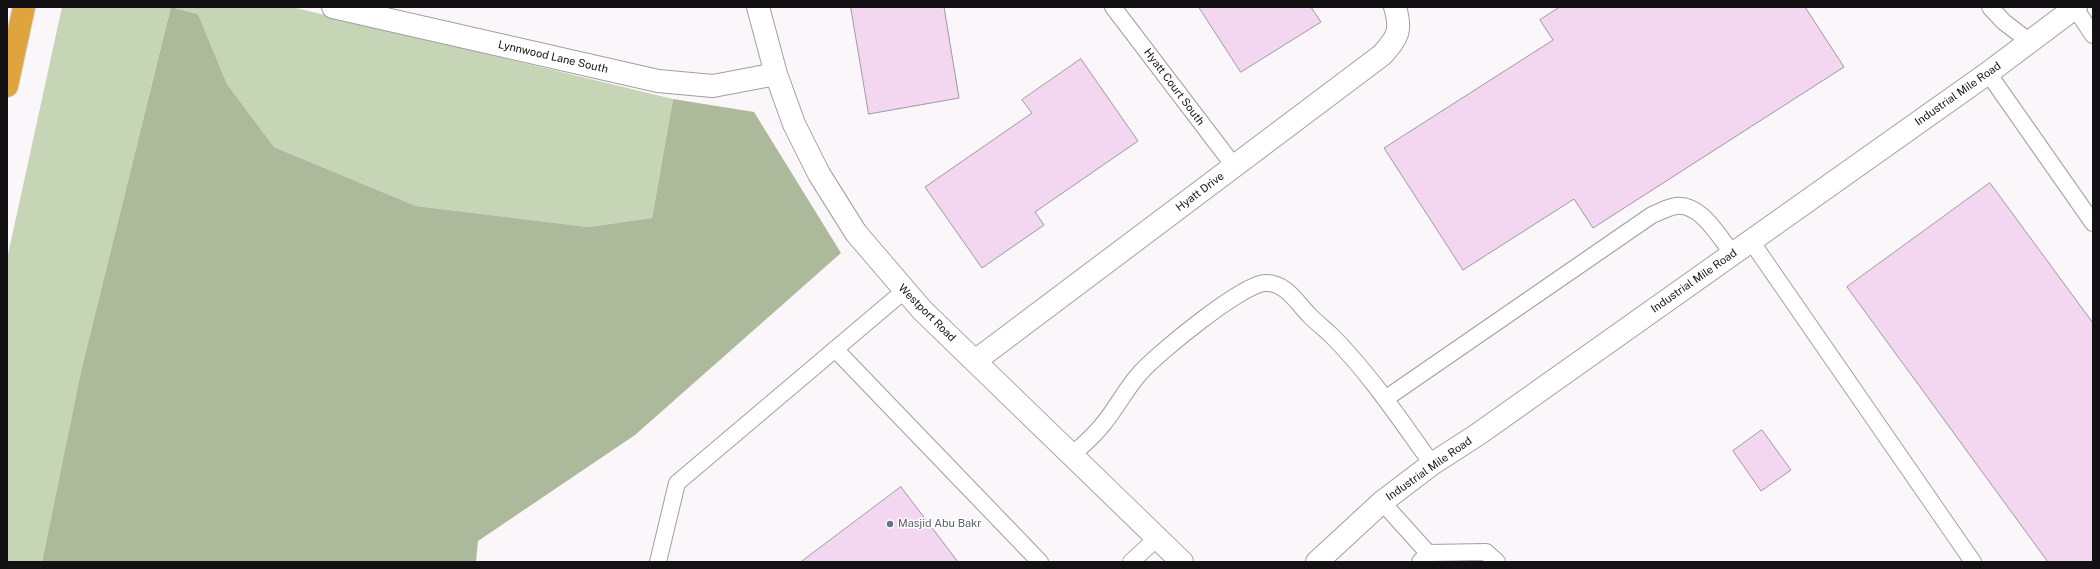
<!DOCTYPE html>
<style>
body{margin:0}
#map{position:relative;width:2100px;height:569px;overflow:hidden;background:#fbf6fa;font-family:"Public Sans",sans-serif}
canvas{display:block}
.frame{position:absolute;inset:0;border:8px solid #131113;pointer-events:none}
</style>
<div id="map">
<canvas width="2100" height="569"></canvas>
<div class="frame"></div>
</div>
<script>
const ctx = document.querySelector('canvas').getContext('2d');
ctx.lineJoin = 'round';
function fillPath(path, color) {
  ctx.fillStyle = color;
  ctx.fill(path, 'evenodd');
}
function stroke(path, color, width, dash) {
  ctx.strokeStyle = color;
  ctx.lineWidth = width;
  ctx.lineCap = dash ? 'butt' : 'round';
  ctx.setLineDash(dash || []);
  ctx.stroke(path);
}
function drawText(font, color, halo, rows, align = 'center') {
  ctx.font = font + ' "Public Sans",sans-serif';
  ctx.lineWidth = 3;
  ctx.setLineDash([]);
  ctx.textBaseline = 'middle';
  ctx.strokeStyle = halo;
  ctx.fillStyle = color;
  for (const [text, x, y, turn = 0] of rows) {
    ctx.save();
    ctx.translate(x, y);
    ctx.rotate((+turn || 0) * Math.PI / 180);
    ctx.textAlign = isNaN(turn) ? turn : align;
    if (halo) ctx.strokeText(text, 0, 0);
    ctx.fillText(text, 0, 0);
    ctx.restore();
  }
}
fillPath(new Path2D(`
 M 62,7 L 171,7 L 81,371 L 42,562 L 7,562 L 7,259 Z
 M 172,7 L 292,7 L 673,99 L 652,218 L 588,227 L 416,206 L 274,147 L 227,84 L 198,14 Z`), '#c7d5b7');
fillPath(new Path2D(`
 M 171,7 L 198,14 L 227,84 L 274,147 L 416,206 L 588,227 L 652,218 L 673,99 L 754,112 L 841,253 L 635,435 L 478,541 L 476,562 L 42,562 L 81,371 Z`), '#acba9b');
const building = new Path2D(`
 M 851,7 L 944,7 L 959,98 L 869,114 Z
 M 1199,7 L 1311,7 L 1321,22 L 1241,72 Z
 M 1560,7 L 1805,7 L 1844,67 L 1593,228 L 1574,199 L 1463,270 L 1384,148 L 1553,40 L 1540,20 Z
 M 1081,59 L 1138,141 L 1035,212 L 1044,225 L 982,268 L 925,187 L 1032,113 L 1022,100 Z
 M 1990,183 L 2093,323 L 2093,562 L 2048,562 L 1847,287 Z
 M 1762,430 L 1791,470 L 1761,491 L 1733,451 Z
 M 901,487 L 958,562 L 801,562 Z`);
fillPath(building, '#f3d6f0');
stroke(building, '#9d999d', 1);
const service = new Path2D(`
 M 1113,7 L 1234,166
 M 1990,7 L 2004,22 L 2030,42
 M 2075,8 L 2093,35
 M 1988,73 L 2093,223
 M 1751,241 L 1973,562
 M 835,349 L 1040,562
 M 1385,399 L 1652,215 C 1660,212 1668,207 1676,206 C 1701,203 1719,237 1733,254
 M 1072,455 C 1083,445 1095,435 1104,423 C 1117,407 1127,387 1141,372 C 1158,353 1242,284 1265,283 C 1286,282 1297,303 1310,316 C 1317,323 1325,329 1332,336 C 1370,374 1401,421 1432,464
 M 1382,502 L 1428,553 L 1420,562
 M 1428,553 L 1486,552 L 1497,562
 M 658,562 L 677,483 L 904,291
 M 1131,562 L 1157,538`);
const minor = new Path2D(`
 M 333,7 L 658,81 L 713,86 L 776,74
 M 758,7 L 776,74 L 794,124 L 819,174 L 856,233 L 922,310 L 1182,562
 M 975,361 L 1382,55 C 1398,37 1402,31 1395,7
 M 1317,562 L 1382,502 L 1432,464 L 1477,435 L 1988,73 L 2076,7`);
const motorway = new Path2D(`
 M 7,86 L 24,7`);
stroke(service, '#a29ea2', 18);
stroke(minor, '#a29ea2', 24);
stroke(motorway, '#d5d4d5', 24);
stroke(service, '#fff', 16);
stroke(minor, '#fff', 22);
stroke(motorway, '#dfa53c', 22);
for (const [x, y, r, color] of [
 [890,524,4,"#6b7280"]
]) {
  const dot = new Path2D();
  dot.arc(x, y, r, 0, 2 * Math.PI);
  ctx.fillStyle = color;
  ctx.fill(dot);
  stroke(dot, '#fff', 1.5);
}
drawText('11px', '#131113', '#fff', [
 ["Lynnwood Lane South",553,57,13],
 ["Hyatt Court South",1174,87,53],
 ["Industrial Mile Road",1958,94,-35],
 ["Hyatt Drive",1200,192,-37],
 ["Industrial Mile Road",1694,281,-35],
 ["Westport Road",927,313,45],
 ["Industrial Mile Road",1429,469,-35]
]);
drawText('11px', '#5b616d', '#fff', [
 ["Masjid Abu Bakr",898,524]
], 'left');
</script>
